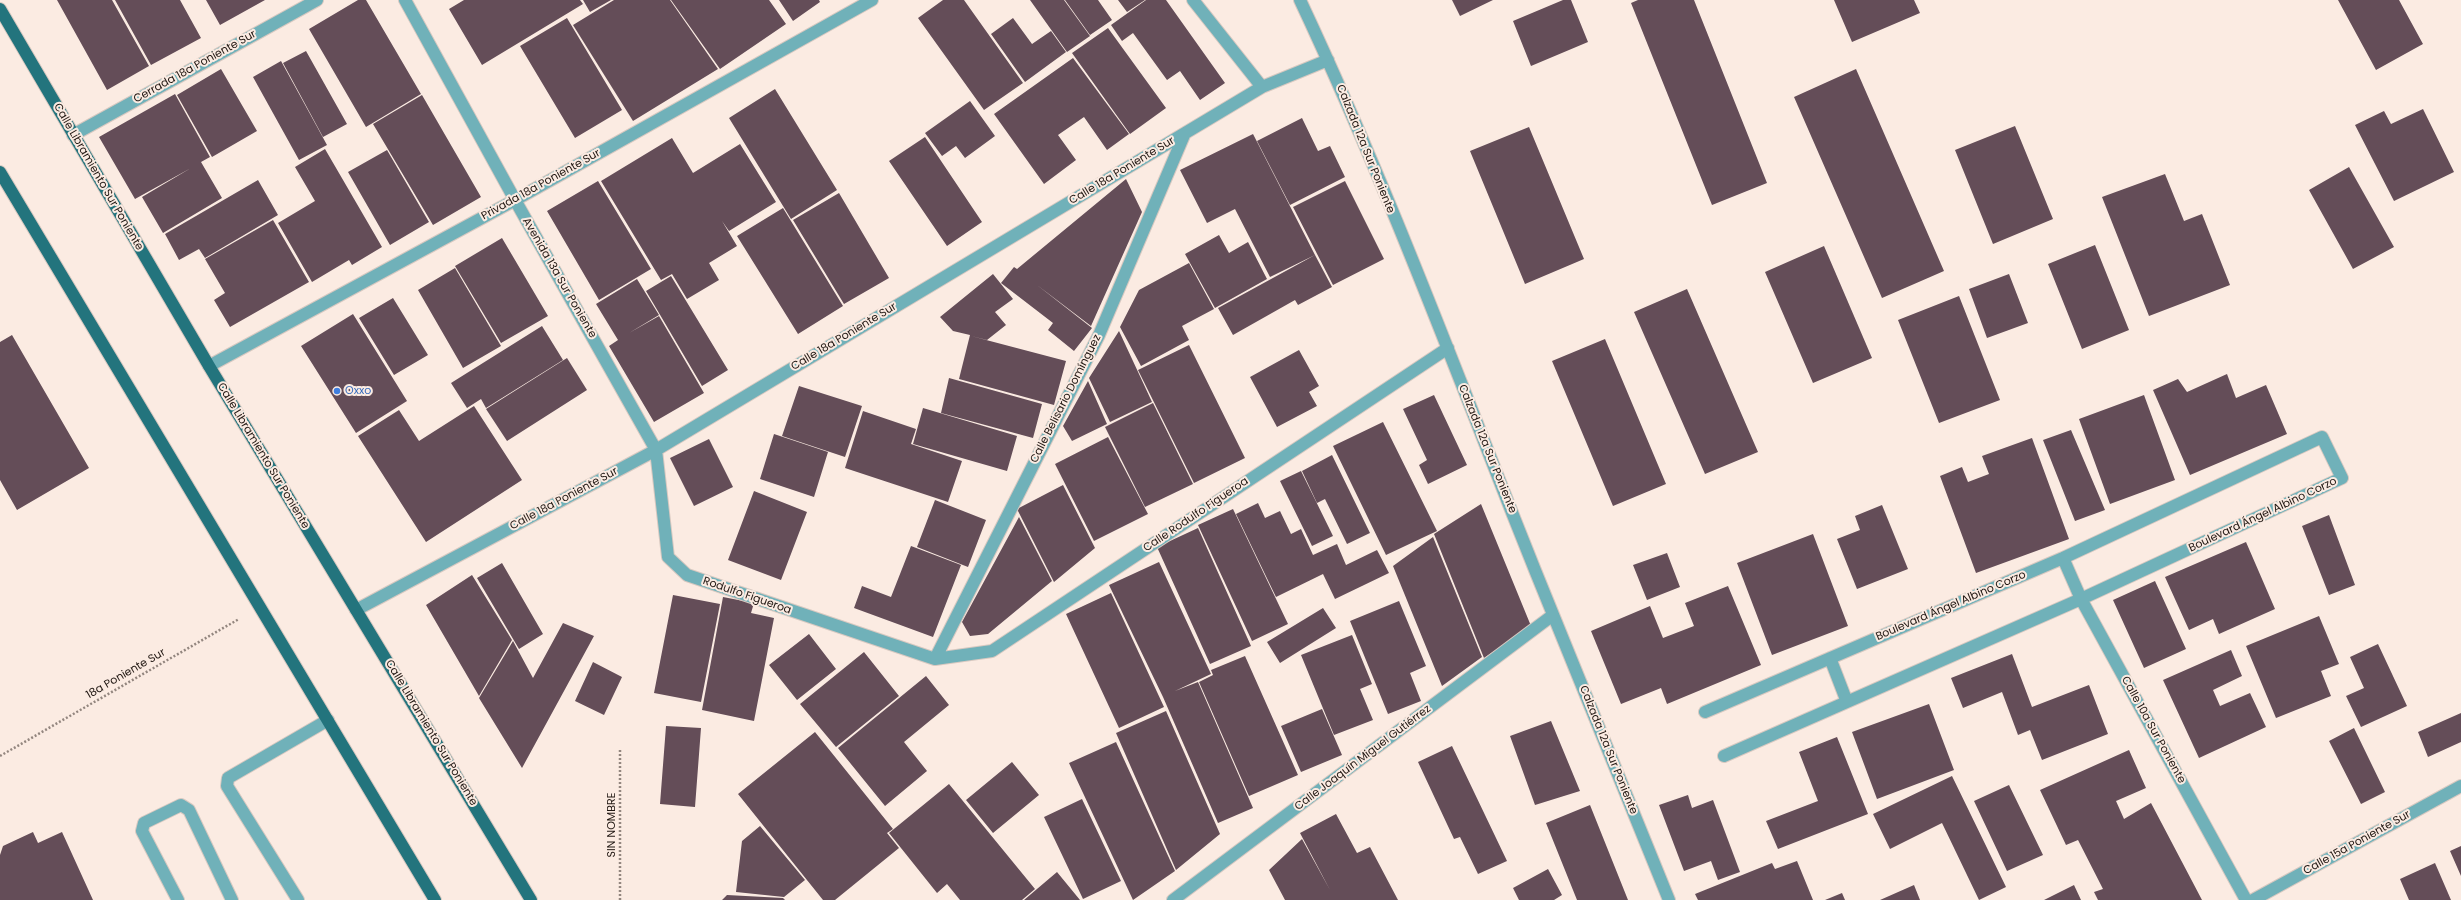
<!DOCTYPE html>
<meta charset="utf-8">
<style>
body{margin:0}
canvas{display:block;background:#fbebe2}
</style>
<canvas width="2461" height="900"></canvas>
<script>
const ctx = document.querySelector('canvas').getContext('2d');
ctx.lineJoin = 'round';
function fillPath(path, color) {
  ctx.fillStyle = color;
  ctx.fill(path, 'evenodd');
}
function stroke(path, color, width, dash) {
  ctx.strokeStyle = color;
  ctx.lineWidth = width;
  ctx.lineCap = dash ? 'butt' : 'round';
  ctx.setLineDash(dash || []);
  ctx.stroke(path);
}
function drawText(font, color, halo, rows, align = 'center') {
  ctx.font = font + ' Poppins,sans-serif';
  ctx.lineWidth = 4;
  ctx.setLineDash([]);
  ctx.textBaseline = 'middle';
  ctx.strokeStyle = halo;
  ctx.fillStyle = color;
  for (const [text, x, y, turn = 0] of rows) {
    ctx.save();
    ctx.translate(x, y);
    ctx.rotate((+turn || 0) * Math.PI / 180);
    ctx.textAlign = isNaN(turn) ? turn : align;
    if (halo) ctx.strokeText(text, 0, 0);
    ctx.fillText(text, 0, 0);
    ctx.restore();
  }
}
fillPath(new Path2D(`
 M 57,0 L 112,0 L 149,66 L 107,90 Z
 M 115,0 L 180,0 L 201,38 L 151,65 Z
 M 206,0 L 265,0 L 220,25 Z
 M 358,0 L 366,0 L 421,94 L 366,127 L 309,29 Z
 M 464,0 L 580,0 L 583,4 L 482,65 L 449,9 Z
 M 583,0 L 611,0 L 590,12 Z
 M 614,0 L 670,0 L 718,69 L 633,121 L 573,25 Z
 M 671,0 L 769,0 L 786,24 L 720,69 Z
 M 779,0 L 819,0 L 820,2 L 793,21 Z
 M 943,0 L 964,0 L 1023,83 L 984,110 L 918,18 Z
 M 1030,0 L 1064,0 L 1090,36 L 1067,52 Z
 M 1065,0 L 1098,0 L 1112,20 L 1090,35 Z
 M 1118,0 L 1145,0 L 1127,12 Z
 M 1146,0 L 1166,0 L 1225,83 L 1200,100 L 1180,71 L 1167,80 L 1133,33 L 1122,41 L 1111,25 Z
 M 1452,0 L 1493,0 L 1460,16 Z
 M 1563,0 L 1571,0 L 1588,42 L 1531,66 L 1513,21 Z
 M 1638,0 L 1694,0 L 1767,183 L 1712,205 L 1631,3 Z
 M 1834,0 L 1914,0 L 1920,13 L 1852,42 Z
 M 2338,0 L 2399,0 L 2423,44 L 2376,70 Z
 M 567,18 L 622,110 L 575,138 L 520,46 Z
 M 1013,18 L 1032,44 L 1051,31 L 1066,52 L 1025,82 L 991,34 Z
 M 1108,28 L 1166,108 L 1130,134 L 1072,53 Z
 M 306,51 L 347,124 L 323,137 L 283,63 Z
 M 1073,58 L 1129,134 L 1107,150 L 1084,117 L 1058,135 L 1076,160 L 1044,184 L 994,114 Z
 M 281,61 L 327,145 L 299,160 L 253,77 Z
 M 221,69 L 257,131 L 212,157 L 177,95 Z
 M 1856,69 L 1944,271 L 1882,298 L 1794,97 Z
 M 775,89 L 837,190 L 791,219 L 729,118 Z
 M 175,94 L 210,157 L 201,162 L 222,198 L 163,233 L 142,197 L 191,168 L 135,199 L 99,137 Z
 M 422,95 L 481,197 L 433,225 L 373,124 Z
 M 970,101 L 995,136 L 965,158 L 956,146 L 942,156 L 925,133 Z
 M 2423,109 L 2454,172 L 2394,201 L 2355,125 L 2384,111 L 2391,124 Z
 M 1302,118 L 1318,151 L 1330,146 L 1345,177 L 1290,205 L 1257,141 Z
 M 2015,126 L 2053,219 L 1993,244 L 1955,150 Z
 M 1529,127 L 1584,259 L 1525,284 L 1470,151 Z
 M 1253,134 L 1315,255 L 1270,277 L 1235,209 L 1207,223 L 1180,170 Z
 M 925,137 L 982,222 L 947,246 L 889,161 Z
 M 672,138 L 693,173 L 740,144 L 776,202 L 729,231 L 722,221 L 737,246 L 709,263 L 719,280 L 687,299 L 672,274 L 661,280 L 601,181 Z
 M 325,149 L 382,247 L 352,265 L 349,260 L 312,282 L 278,223 L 315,201 L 295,167 Z
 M 387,150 L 429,222 L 390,245 L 348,172 Z
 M 2349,167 L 2394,247 L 2353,269 L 2309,190 Z
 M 2165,174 L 2184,221 L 2202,214 L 2230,285 L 2149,316 L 2102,197 Z
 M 1126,179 L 1142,212 L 1091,326 L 1037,285 L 1092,328 L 1074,351 L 1048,330 L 1053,323 L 1001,283 L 1014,267 L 1017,269 Z
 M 258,180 L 278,215 L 205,258 L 199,249 L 179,260 L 165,234 Z
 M 598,181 L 651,269 L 599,300 L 547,211 Z
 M 1345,181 L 1384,259 L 1333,285 L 1293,207 Z
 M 839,193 L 889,278 L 844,304 L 793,220 Z
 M 783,208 L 843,306 L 798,334 L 737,236 Z
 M 273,220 L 309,282 L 230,327 L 214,300 L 225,293 L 205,259 Z
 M 1219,235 L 1229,253 L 1248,242 L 1267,279 L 1215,308 L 1185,254 Z
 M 502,238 L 548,316 L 501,343 L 455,266 Z
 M 2095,245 L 2129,330 L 2082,349 L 2048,264 Z
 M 1824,246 L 1872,358 L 1813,383 L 1765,272 Z
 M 1315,255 L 1332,287 L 1298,305 L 1295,300 L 1233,335 L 1218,308 Z
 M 1189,263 L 1214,309 L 1182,326 L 1189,340 L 1141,366 L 1120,327 L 1139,290 Z
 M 455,268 L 501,346 L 463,368 L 418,290 Z
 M 993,274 L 1013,299 L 995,312 L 1006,325 L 987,340 L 971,336 L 1066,361 L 1054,405 L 959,379 L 970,335 L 953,331 L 940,317 Z
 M 2009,274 L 2028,323 L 1987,338 L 1969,289 Z
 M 671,276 L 728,370 L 702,386 L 646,291 Z
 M 637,279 L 659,315 L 629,333 L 659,316 L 704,393 L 654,422 L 609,346 L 618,340 L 596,304 Z
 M 1687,289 L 1758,452 L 1705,474 L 1634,312 Z
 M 1959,296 L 2000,400 L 1939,423 L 1898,320 Z
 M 393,298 L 428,355 L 394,375 L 359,318 Z
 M 353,314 L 407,401 L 356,433 L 301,346 Z
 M 542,326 L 563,360 L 486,408 L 481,399 L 467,408 L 451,383 Z
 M 1119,331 L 1152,402 L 1110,422 L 1089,378 Z
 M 12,335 L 89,468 L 17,510 L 0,480 L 0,342 Z
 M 1605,339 L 1666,484 L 1613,506 L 1552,361 Z
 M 1189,345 L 1245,458 L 1194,483 L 1138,370 Z
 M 1299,350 L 1319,386 L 1309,392 L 1317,406 L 1277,427 L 1250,377 Z
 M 567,358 L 587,390 L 507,441 L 486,409 Z
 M 2227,374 L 2236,398 L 2266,385 L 2287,434 L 2190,475 L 2153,390 L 2178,379 L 2187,392 Z
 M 949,378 L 1042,404 L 1033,438 L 941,413 Z
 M 1088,381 L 1107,424 L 1072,441 L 1063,426 Z
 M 799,386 L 862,406 L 845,457 L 782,436 Z
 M 1434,395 L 1467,465 L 1428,484 L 1419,465 L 1427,460 L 1403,409 Z
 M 2144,395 L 2175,480 L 2110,504 L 2079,419 Z
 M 1153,403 L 1193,484 L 1145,507 L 1105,427 Z
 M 474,406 L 522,480 L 426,542 L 358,436 L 399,410 L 419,441 Z
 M 923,408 L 1017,436 L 1007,471 L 913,444 Z
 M 863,411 L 916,429 L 911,444 L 962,461 L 948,502 L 845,468 Z
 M 1383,422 L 1437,531 L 1386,555 L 1333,446 Z
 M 2071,430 L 2105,510 L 2075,521 L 2043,440 Z
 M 774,434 L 828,452 L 814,497 L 760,479 Z
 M 1108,437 L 1148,514 L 1094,541 L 1055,464 Z
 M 2032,438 L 2069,539 L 1976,573 L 1940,476 L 1962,467 L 1968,482 L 1989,474 L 1982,456 Z
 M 709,439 L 733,487 L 694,506 L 670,458 Z
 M 1332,455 L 1370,533 L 1347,544 L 1325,499 L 1317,503 L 1302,471 Z
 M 1301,471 L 1333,536 L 1312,546 L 1280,481 Z
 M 1063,485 L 1095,548 L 1054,582 L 1017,509 Z
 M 754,491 L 807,512 L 781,580 L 728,560 Z
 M 935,500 L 986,520 L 968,567 L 917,547 Z
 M 1258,503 L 1265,518 L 1280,511 L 1291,534 L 1301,529 L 1313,555 L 1337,544 L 1346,565 L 1377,550 L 1389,573 L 1335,599 L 1323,574 L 1276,597 L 1236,514 Z
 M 1481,504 L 1531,626 L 1484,658 L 1434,534 Z
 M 1882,505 L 1908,569 L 1857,589 L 1837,539 L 1860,530 L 1855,516 Z
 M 1233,509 L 1288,624 L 1252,641 L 1198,525 Z
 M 2329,515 L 2355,585 L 2329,595 L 2302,526 Z
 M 1019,517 L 1052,581 L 988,634 L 970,636 L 962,622 Z
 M 1198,528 L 1251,646 L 1210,664 L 1157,547 Z
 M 1813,534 L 1848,626 L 1772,655 L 1737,563 Z
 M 1433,537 L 1482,657 L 1442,686 L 1393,566 Z
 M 2246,542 L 2275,609 L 2219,634 L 2213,619 L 2189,630 L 2165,577 Z
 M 911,546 L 961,565 L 933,637 L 854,608 L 862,586 L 891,597 Z
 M 1667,553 L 1680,587 L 1647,600 L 1633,565 Z
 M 1159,562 L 1211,674 L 1175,691 L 1198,682 L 1253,808 L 1218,823 L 1163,697 L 1109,585 Z
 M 502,563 L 543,634 L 519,649 L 477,578 Z
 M 472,575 L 512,640 L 479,696 L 426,605 Z
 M 2155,581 L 2186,649 L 2144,668 L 2113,600 Z
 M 1728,586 L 1761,665 L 1667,704 L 1661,688 L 1621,704 L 1591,631 L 1650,606 L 1663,638 L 1694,626 L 1685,603 Z
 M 1111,593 L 1164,707 L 1119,728 L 1066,614 Z
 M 673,595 L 720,604 L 701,702 L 654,693 Z
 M 723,597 L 754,603 L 751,613 L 774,618 L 754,721 L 702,710 Z
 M 1399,601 L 1426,666 L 1410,673 L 1421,701 L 1388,714 L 1350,621 Z
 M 1323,608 L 1336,628 L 1280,663 L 1267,642 Z
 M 2319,616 L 2339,664 L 2321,671 L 2331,696 L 2276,718 L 2246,646 Z
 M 563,623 L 594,636 L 522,768 L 479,698 L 513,641 L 533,678 Z
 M 809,634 L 836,669 L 797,700 L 769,665 Z
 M 1352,635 L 1372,684 L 1360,689 L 1373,720 L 1334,735 L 1301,655 Z
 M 2378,644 L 2407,706 L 2361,727 L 2346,696 L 2364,688 L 2350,657 Z
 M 2231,650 L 2242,676 L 2213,690 L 2220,706 L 2250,693 L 2266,727 L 2199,758 L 2163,680 Z
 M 864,652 L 899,696 L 836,747 L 800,704 Z
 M 2012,654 L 2032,707 L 2089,685 L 2108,734 L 2042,760 L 2030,730 L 2018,735 L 2002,692 L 1963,708 L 1951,678 Z
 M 1245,656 L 1298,775 L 1249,796 L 1199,682 L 1213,675 L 1211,670 Z
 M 593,662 L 622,677 L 604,715 L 575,701 Z
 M 926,676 L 949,705 L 904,742 L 927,771 L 885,806 L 838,748 Z
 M 1929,704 L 1954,770 L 1877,799 L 1852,732 Z
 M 1322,709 L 1342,755 L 1301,772 L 1281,726 Z
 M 1166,711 L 1220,834 L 1176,870 L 1116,733 Z
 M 2461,713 L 2461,742 L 2428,757 L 2418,732 Z
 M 1551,721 L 1580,791 L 1535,805 L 1510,736 Z
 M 666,726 L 701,728 L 695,807 L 660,804 Z
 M 2354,728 L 2385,792 L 2361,804 L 2329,741 Z
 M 815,732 L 893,829 L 887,833 L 899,848 L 835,900 L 823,900 L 738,794 Z
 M 1837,737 L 1868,814 L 1778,849 L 1766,821 L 1818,801 L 1799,752 Z
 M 1116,742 L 1175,871 L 1133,900 L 1069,763 Z
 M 1452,746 L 1507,861 L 1478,874 L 1460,837 L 1454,839 L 1418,762 Z
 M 2129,750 L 2146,788 L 2116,801 L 2124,819 L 2151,803 L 2202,900 L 2098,900 L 2094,892 L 2103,889 L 2078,840 L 2066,845 L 2040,790 Z
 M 1012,762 L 1039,795 L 993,833 L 966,800 Z
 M 1952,776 L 2006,887 L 1979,900 L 1942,823 L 1890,849 L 1873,814 Z
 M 949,784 L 1035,889 L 1022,900 L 960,900 L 947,884 L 937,893 L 889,833 Z
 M 2009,785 L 2043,855 L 2007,871 L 1974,801 Z
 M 1688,795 L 1692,808 L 1713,800 L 1740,872 L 1718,880 L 1711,861 L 1684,871 L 1659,805 Z
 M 1082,799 L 1121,881 L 1083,899 L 1044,817 Z
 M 1590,805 L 1628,900 L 1577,900 L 1546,823 Z
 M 1336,814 L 1357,853 L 1370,847 L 1398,900 L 1285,900 L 1269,870 L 1302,839 L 1330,890 L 1300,833 Z
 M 760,826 L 805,880 L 784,897 L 736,892 L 742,841 Z
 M 33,832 L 38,843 L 62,832 L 93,900 L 0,900 L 0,855 L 3,846 Z
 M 2461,846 L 2461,876 L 2450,851 Z
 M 1797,861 L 1813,900 L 1698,900 L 1695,894 L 1772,863 L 1775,869 Z
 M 2435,863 L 2451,900 L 2409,900 L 2400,879 Z
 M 1548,869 L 1562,895 L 1554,900 L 1519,900 L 1513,888 Z
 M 1057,872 L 1080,900 L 1024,900 Z
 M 1914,885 L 1920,900 L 1880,900 Z
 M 2074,885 L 2081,900 L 2044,900 Z
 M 1842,893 L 1845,900 L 1825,900 Z
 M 727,895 L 783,898 L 785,900 L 722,900 Z`), '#644d58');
const minor = new Path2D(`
 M 405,0 L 515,200 L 656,450 L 668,557 L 687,575 L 935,659 L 992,651 L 1448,348
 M 1193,0 L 1262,87
 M 1300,0 C 1379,168 1445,342 1513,515 C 1564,644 1618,772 1669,900
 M 73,135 L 317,0
 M 209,366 L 515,200 L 872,0
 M 2063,558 L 2081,599 L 2246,900
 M 356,610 L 656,450 L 1262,87 L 1328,60
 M 1830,658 L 1847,702
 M 935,659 L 1099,335 L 1185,133
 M 1705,712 L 2063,558 L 2322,437 L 2342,478 L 2081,599 L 1724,756
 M 178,900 L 142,831 L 144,823 L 181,805 L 189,810 L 232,900
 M 298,900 L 227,786 L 228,778 L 328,720
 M 1173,900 L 1553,615
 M 2253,900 L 2461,786`);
const major = new Path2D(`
 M 0,9 L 209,366 L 531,900
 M 0,172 L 435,900`);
stroke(minor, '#d8c9c1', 14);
stroke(major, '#d8c9c1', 14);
stroke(new Path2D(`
 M 0,756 L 239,619
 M 620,900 L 620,749`), '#93867f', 2.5, [2, 2]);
stroke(minor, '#70b1b9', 12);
stroke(major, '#23747d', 12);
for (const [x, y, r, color] of [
 [337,391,4,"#3f7fe0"]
]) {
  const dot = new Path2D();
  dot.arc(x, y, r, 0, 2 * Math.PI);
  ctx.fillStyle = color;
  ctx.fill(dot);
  stroke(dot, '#fbebe2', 1.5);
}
drawText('11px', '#201712', '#fbebe2', [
 ["Cerrada 18a Poniente Sur",195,67,-29],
 ["Calzada 12a Sur Poniente",1365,149,68],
 ["Calle 18a Poniente Sur",1122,171,-31],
 ["Calle Libramiento Sur Poniente",98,177,60],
 ["Privada 18a Poniente Sur",541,185,-29],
 ["Avenida 13a Sur Poniente",559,278,60],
 ["Calle 18a Poniente Sur",844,337,-31],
 ["Calle Belisario Domínguez",1066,399,-63],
 ["Calzada 12a Sur Poniente",1487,449,68],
 ["Calle Libramiento Sur Poniente",263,456,59],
 ["Calle 18a Poniente Sur",564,499,-28],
 ["Calle Rodulfo Figueroa",1196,515,-34],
 ["Boulevard Ángel Albino Corzo",2263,515,-25],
 ["Rodulfo Figueroa",747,596,19],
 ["Boulevard Ángel Albino Corzo",1951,606,-23],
 ["18a Poniente Sur",126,674,-30],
 ["Calle 10a Sur Poniente",2153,730,61],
 ["Calle Libramiento Sur Poniente",431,733,59],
 ["Calzada 12a Sur Poniente",1608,750,68],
 ["Calle Joaquín Miguel Gutiérrez",1363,758,-37],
 ["SIN NOMBRE",612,825,-90],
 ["Calle 15a Poniente Sur",2357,843,-29]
]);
drawText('11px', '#366cbe', '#fbebe2', [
 ["Oxxo",345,391]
], 'left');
</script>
